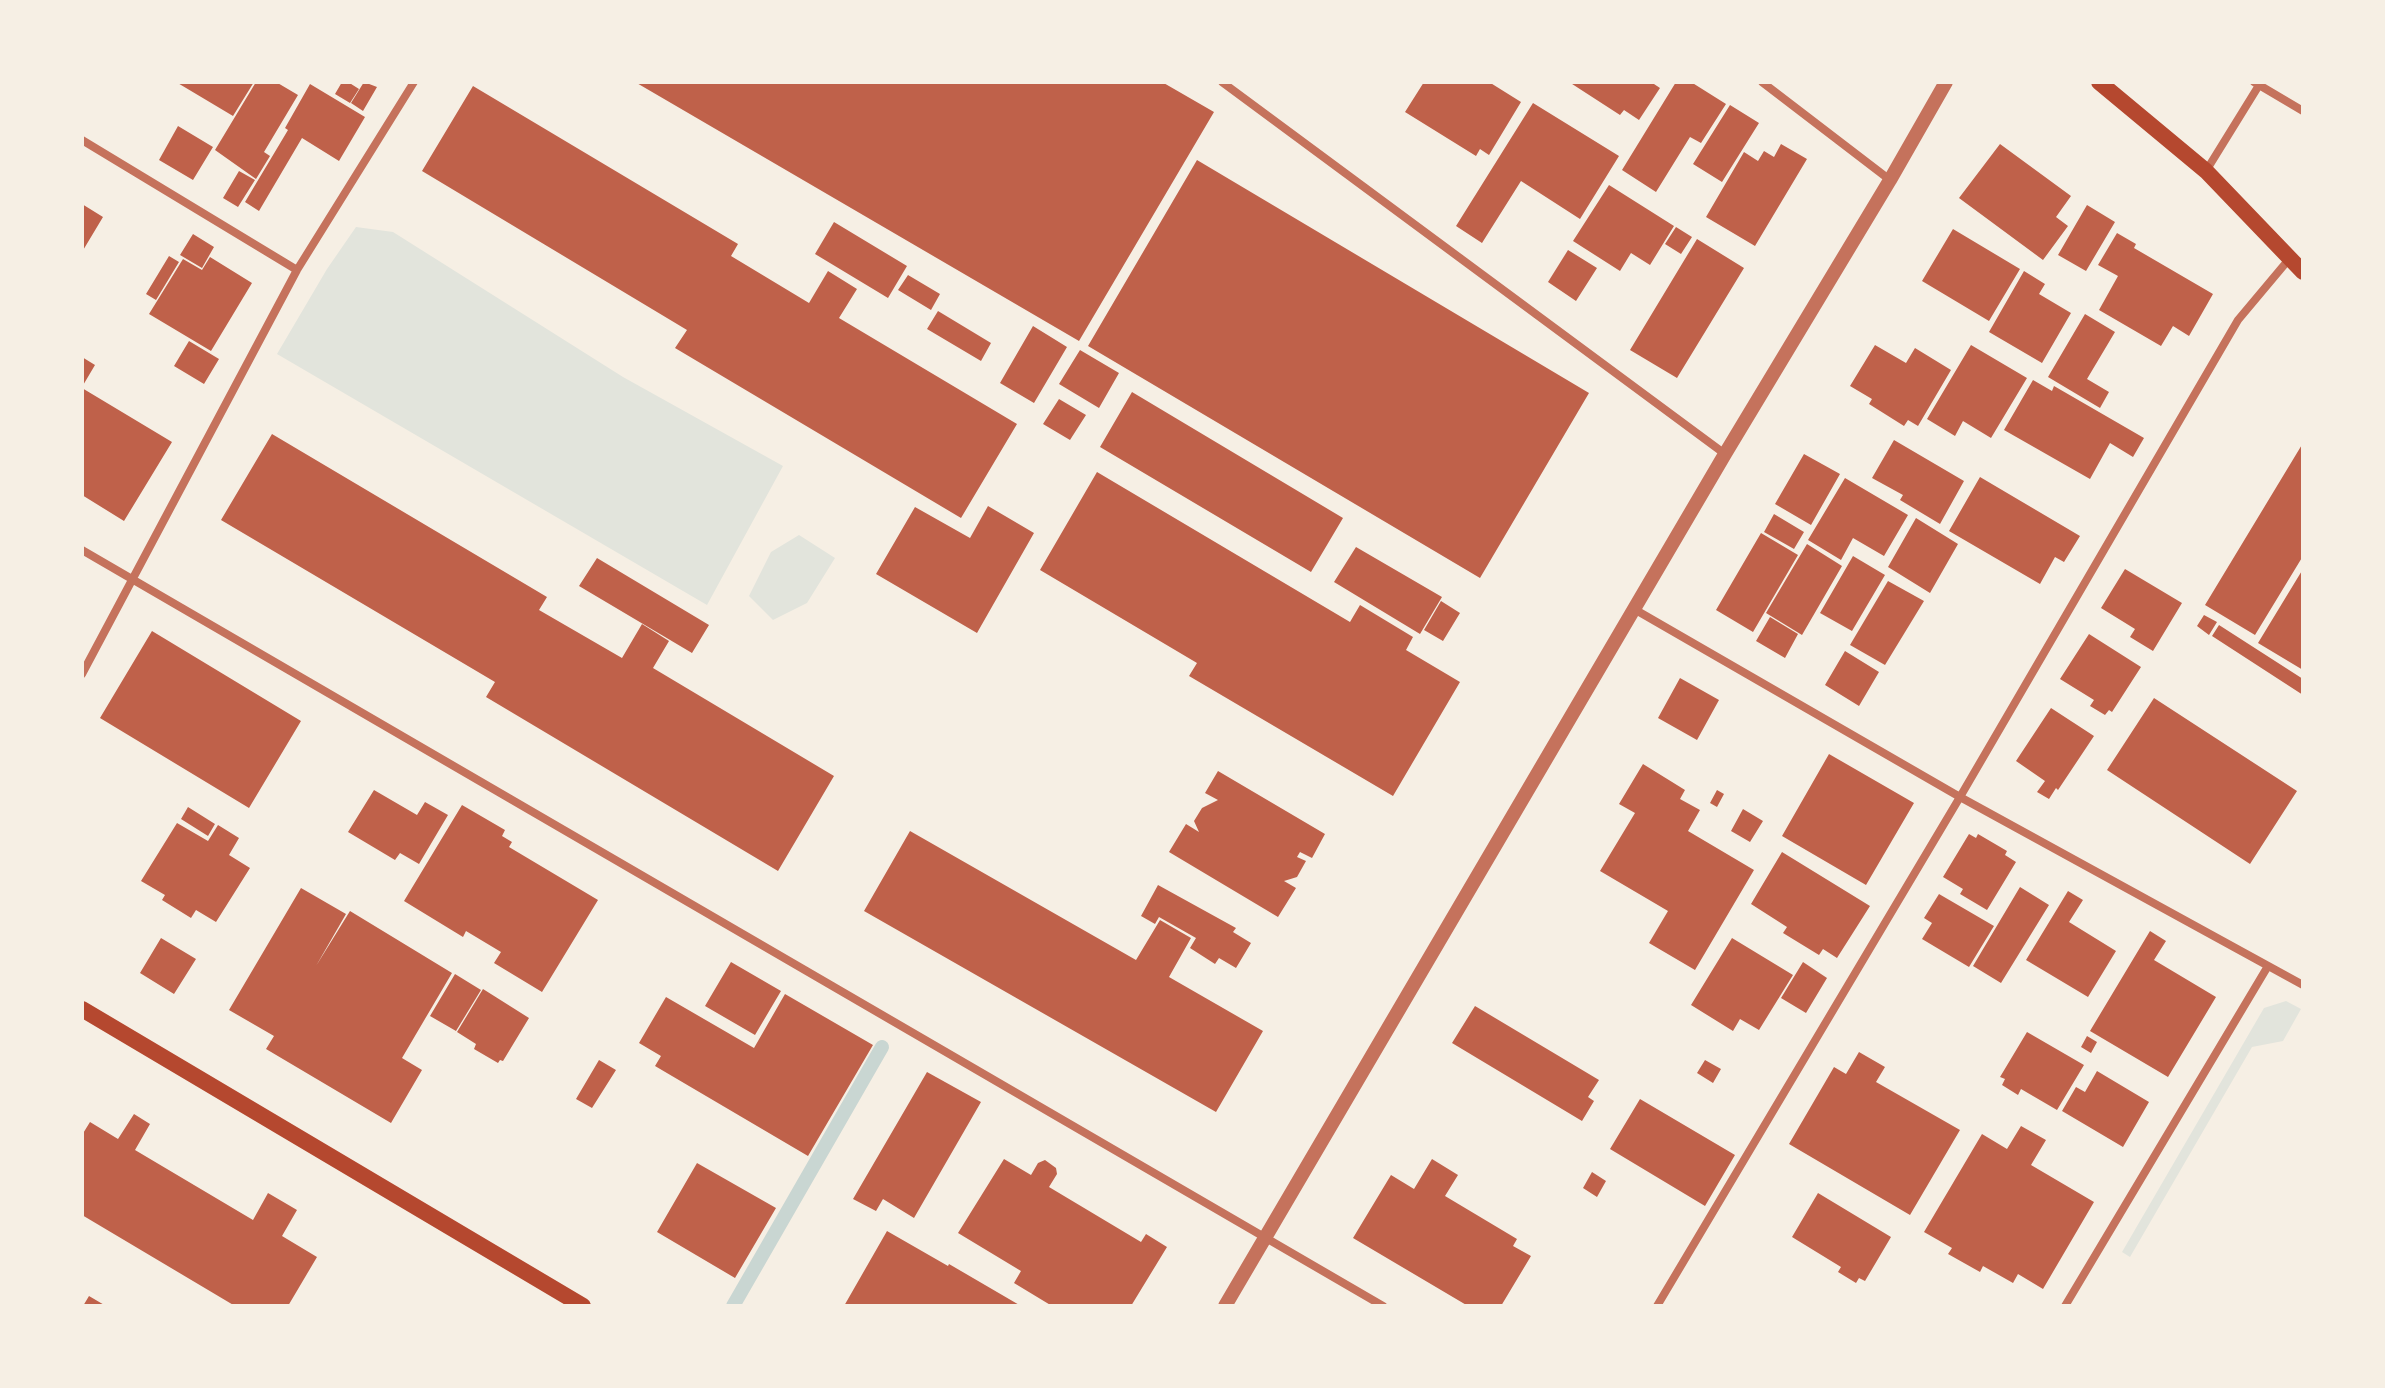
<!DOCTYPE html>
<style>
body{margin:0}
#map{position:relative;width:2385px;height:1388px;overflow:hidden;background:#f6efe4;font-family:"Sofia Sans Condensed",sans-serif}
canvas{display:block}
.frame{position:absolute;inset:0;border:84px solid #f6efe4;pointer-events:none}
</style>
<div id="map">
<canvas width="2385" height="1388"></canvas>
<div class="frame"></div>
</div>
<script>
const ctx = document.querySelector('canvas').getContext('2d');
ctx.lineJoin = 'round';
function fillPath(path, color) {
  ctx.fillStyle = color;
  ctx.fill(path, 'evenodd');
}
function stroke(path, color, width, dash) {
  ctx.strokeStyle = color;
  ctx.lineWidth = width;
  ctx.lineCap = dash ? 'butt' : 'round';
  ctx.setLineDash(dash || []);
  ctx.stroke(path);
}
fillPath(new Path2D(`
 M 356,227 L 393,232 L 623,377 L 783,466 L 707,605 L 277,354 L 327,269 Z
 M 799,535 L 835,558 L 807,603 L 773,620 L 749,596 L 771,552 Z
 M 2286,1001 L 2301,1009 L 2283,1041 L 2252,1047 L 2130,1257 L 2122,1252 L 2264,1008 Z`), '#e2e4dc');
stroke(new Path2D(`
 M 733,1306 L 882,1047`), '#c9d6d2', 14);
fillPath(new Path2D(`
 M 176,82 L 254,82 L 233,116 Z
 M 256,82 L 276,82 L 298,95 L 264,152 L 270,156 L 256,179 L 215,150 Z
 M 342,82 L 348,82 L 359,89 L 350,103 L 335,94 Z
 M 364,82 L 377,87 L 363,111 L 351,103 Z
 M 635,82 L 1162,82 L 1214,112 L 1079,341 Z
 M 1424,82 L 1489,82 L 1521,102 L 1489,155 L 1480,149 L 1476,156 L 1405,112 Z
 M 1569,82 L 1651,82 L 1660,88 L 1639,120 L 1624,110 L 1620,115 Z
 M 1676,82 L 1691,82 L 1726,104 L 1701,143 L 1690,137 L 1656,192 L 1622,170 Z
 M 310,84 L 365,117 L 339,161 L 302,138 L 259,211 L 245,202 L 288,130 L 285,128 Z
 M 473,86 L 738,244 L 731,256 L 809,303 L 828,271 L 857,289 L 839,318 L 1017,424 L 961,518 L 675,348 L 687,330 L 422,171 Z
 M 1533,103 L 1619,156 L 1580,219 L 1521,181 L 1482,243 L 1456,226 Z
 M 1730,105 L 1759,123 L 1722,182 L 1693,164 Z
 M 178,126 L 213,147 L 193,180 L 159,160 Z
 M 1781,144 L 1807,159 L 1755,246 L 1706,217 L 1744,152 L 1758,161 L 1764,151 L 1774,157 Z
 M 2000,144 L 2071,196 L 2056,217 L 2068,226 L 2043,260 L 1959,198 Z
 M 1197,160 L 1589,393 L 1480,578 L 1088,346 Z
 M 239,171 L 255,180 L 238,207 L 223,198 Z
 M 1609,185 L 1674,226 L 1650,265 L 1631,253 L 1620,271 L 1573,241 Z
 M 82,204 L 103,217 L 82,252 Z
 M 2087,205 L 2115,222 L 2086,271 L 2058,255 Z
 M 834,222 L 907,266 L 888,298 L 815,254 Z
 M 1676,227 L 1692,237 L 1681,254 L 1665,244 Z
 M 1953,229 L 2020,269 L 1989,321 L 1922,281 Z
 M 2117,233 L 2136,244 L 2134,248 L 2213,294 L 2189,336 L 2173,326 L 2161,346 L 2099,310 L 2118,276 L 2098,265 Z
 M 193,234 L 214,247 L 202,268 L 180,255 Z
 M 1697,239 L 1744,268 L 1677,378 L 1630,350 Z
 M 1568,250 L 1597,268 L 1576,301 L 1548,282 Z
 M 169,256 L 179,262 L 156,300 L 146,294 Z
 M 210,257 L 252,283 L 211,351 L 149,314 L 183,259 L 202,270 Z
 M 2024,271 L 2045,284 L 2039,294 L 2071,313 L 2042,363 L 1989,332 Z
 M 908,275 L 940,294 L 931,310 L 898,290 Z
 M 938,311 L 991,343 L 981,361 L 927,329 Z
 M 2085,314 L 2115,332 L 2087,379 L 2109,392 L 2100,408 L 2048,377 Z
 M 1033,326 L 1067,347 L 1034,403 L 1000,383 Z
 M 189,341 L 219,359 L 204,384 L 174,366 Z
 M 1875,345 L 1906,363 L 1915,348 L 1951,370 L 1918,426 L 1908,420 L 1904,426 L 1869,404 L 1872,399 L 1850,386 Z
 M 1971,345 L 2027,378 L 1991,438 L 1963,421 L 1955,436 L 1927,419 Z
 M 1080,350 L 1119,373 L 1099,408 L 1059,384 Z
 M 82,357 L 95,365 L 82,387 Z
 M 2033,380 L 2052,391 L 2054,386 L 2144,438 L 2133,457 L 2110,443 L 2090,479 L 2004,430 Z
 M 82,388 L 172,442 L 124,521 L 82,495 Z
 M 1132,392 L 1343,518 L 1311,572 L 1100,447 Z
 M 1059,399 L 1086,415 L 1070,440 L 1043,424 Z
 M 272,434 L 547,597 L 539,610 L 622,658 L 642,624 L 669,641 L 653,668 L 834,776 L 778,871 L 486,697 L 495,682 L 221,520 Z
 M 1894,440 L 1964,481 L 1940,524 L 1900,500 L 1903,495 L 1872,478 Z
 M 2303,443 L 2303,556 L 2255,635 L 2205,605 Z
 M 1804,454 L 1840,474 L 1811,525 L 1775,504 Z
 M 1097,472 L 1350,622 L 1360,605 L 1413,637 L 1406,650 L 1460,682 L 1393,796 L 1189,676 L 1197,663 L 1040,570 Z
 M 1980,477 L 2080,536 L 2064,562 L 2055,557 L 2040,584 L 1949,531 Z
 M 1845,478 L 1908,515 L 1884,556 L 1853,538 L 1841,560 L 1808,540 Z
 M 988,506 L 1034,533 L 977,633 L 876,574 L 915,507 L 970,538 Z
 M 1774,514 L 1804,532 L 1794,549 L 1764,532 Z
 M 1916,518 L 1958,544 L 1930,593 L 1888,567 Z
 M 1761,533 L 1798,555 L 1753,632 L 1716,610 Z
 M 1807,544 L 1842,566 L 1802,635 L 1766,613 Z
 M 1356,547 L 1442,597 L 1420,634 L 1334,582 Z
 M 1853,556 L 1885,575 L 1852,631 L 1820,613 Z
 M 597,558 L 709,625 L 692,653 L 579,586 Z
 M 2125,569 L 2182,603 L 2153,651 L 2130,637 L 2135,629 L 2101,608 Z
 M 2303,569 L 2303,670 L 2258,643 Z
 M 1888,581 L 1924,601 L 1885,665 L 1850,645 Z
 M 1441,601 L 1460,613 L 1443,641 L 1424,630 Z
 M 2204,615 L 2217,622 L 2209,635 L 2197,626 Z
 M 1770,617 L 1798,634 L 1785,658 L 1756,641 Z
 M 2219,625 L 2303,679 L 2303,695 L 2212,636 Z
 M 152,631 L 301,721 L 249,808 L 100,718 Z
 M 2089,634 L 2141,667 L 2112,712 L 2109,710 L 2105,715 L 2090,706 L 2094,700 L 2060,679 Z
 M 1845,651 L 1879,672 L 1859,706 L 1825,685 Z
 M 1680,678 L 1719,700 L 1697,740 L 1658,718 Z
 M 2154,698 L 2297,791 L 2250,864 L 2107,770 Z
 M 2051,708 L 2094,736 L 2058,790 L 2056,788 L 2049,799 L 2037,792 L 2045,781 L 2016,761 Z
 M 1829,754 L 1914,803 L 1866,885 L 1782,836 Z
 M 1643,764 L 1685,790 L 1680,799 L 1700,810 L 1688,831 L 1754,870 L 1695,970 L 1649,943 L 1668,911 L 1600,871 L 1635,813 L 1619,804 Z
 M 1218,771 L 1325,834 L 1312,858 L 1300,852 L 1297,857 L 1306,861 L 1297,877 L 1284,881 L 1296,888 L 1278,917 L 1169,852 L 1186,824 L 1199,832 L 1194,821 L 1202,808 L 1218,800 L 1205,793 Z
 M 374,790 L 417,815 L 425,802 L 448,815 L 419,864 L 400,853 L 395,860 L 348,832 Z
 M 1717,790 L 1724,794 L 1717,807 L 1710,803 Z
 M 462,805 L 505,830 L 502,836 L 512,842 L 509,847 L 598,900 L 542,992 L 494,963 L 501,952 L 466,931 L 463,937 L 404,901 Z
 M 188,807 L 215,824 L 208,836 L 181,819 Z
 M 1743,809 L 1763,821 L 1750,842 L 1731,831 Z
 M 177,823 L 208,841 L 218,825 L 239,838 L 229,855 L 250,868 L 216,922 L 196,910 L 191,918 L 162,900 L 165,895 L 141,881 Z
 M 910,831 L 1136,960 L 1160,920 L 1191,938 L 1169,977 L 1263,1031 L 1216,1112 L 864,911 Z
 M 1969,834 L 1976,838 L 1978,834 L 2007,851 L 2005,855 L 2016,862 L 1987,910 L 1960,894 L 1963,889 L 1943,877 Z
 M 1782,852 L 1870,906 L 1837,958 L 1823,949 L 1819,955 L 1783,933 L 1787,927 L 1751,904 Z
 M 1158,885 L 1236,928 L 1233,932 L 1251,943 L 1236,968 L 1219,958 L 1215,964 L 1190,948 L 1196,938 L 1159,917 L 1155,924 L 1141,916 Z
 M 2020,887 L 2049,905 L 2001,983 L 1973,966 Z
 M 301,888 L 346,914 L 316,966 L 350,911 L 452,973 L 402,1058 L 422,1070 L 391,1123 L 266,1049 L 274,1036 L 229,1010 Z
 M 2068,891 L 2083,900 L 2069,922 L 2116,951 L 2088,997 L 2026,960 Z
 M 1939,894 L 1994,926 L 1969,967 L 1922,939 L 1932,923 L 1924,918 Z
 M 2150,931 L 2166,941 L 2154,960 L 2216,997 L 2168,1077 L 2090,1031 Z
 M 161,938 L 196,959 L 174,994 L 140,973 Z
 M 1732,938 L 1793,975 L 1759,1030 L 1740,1019 L 1733,1031 L 1691,1005 Z
 M 731,962 L 781,991 L 755,1035 L 705,1006 Z
 M 1803,962 L 1827,978 L 1806,1013 L 1781,998 Z
 M 455,974 L 481,990 L 456,1031 L 430,1016 Z
 M 483,989 L 529,1018 L 503,1061 L 500,1060 L 498,1063 L 474,1049 L 476,1044 L 457,1032 Z
 M 785,994 L 873,1045 L 808,1156 L 655,1066 L 661,1056 L 639,1043 L 666,997 L 754,1048 Z
 M 1475,1006 L 1599,1080 L 1588,1097 L 1594,1101 L 1582,1121 L 1452,1043 Z
 M 2027,1032 L 2084,1065 L 2057,1110 L 2021,1089 L 2018,1095 L 2002,1085 L 2005,1079 L 2000,1077 Z
 M 2087,1036 L 2097,1042 L 2091,1053 L 2081,1047 Z
 M 1859,1052 L 1885,1067 L 1876,1082 L 1960,1130 L 1910,1215 L 1789,1144 L 1834,1067 L 1846,1074 Z
 M 599,1060 L 616,1070 L 592,1108 L 576,1099 Z
 M 1705,1060 L 1721,1069 L 1713,1083 L 1697,1073 Z
 M 2097,1071 L 2149,1102 L 2123,1147 L 2062,1111 L 2076,1087 L 2085,1092 Z
 M 927,1072 L 981,1102 L 914,1218 L 883,1199 L 876,1211 L 853,1199 Z
 M 1640,1099 L 1735,1155 L 1705,1206 L 1610,1149 Z
 M 134,1114 L 150,1124 L 135,1150 L 253,1220 L 268,1193 L 297,1210 L 282,1236 L 317,1257 L 288,1306 L 235,1306 L 82,1215 L 82,1135 L 90,1122 L 118,1139 Z
 M 2021,1126 L 2046,1140 L 2031,1165 L 2094,1202 L 2043,1289 L 2018,1274 L 2013,1283 L 1983,1266 L 1980,1272 L 1948,1254 L 1952,1248 L 1924,1232 L 1982,1134 L 2007,1149 Z
 M 1004,1159 L 1031,1175 L 1038,1163 L 1045,1160 L 1056,1168 L 1057,1174 L 1049,1187 L 1141,1242 L 1146,1234 L 1167,1247 L 1131,1306 L 1052,1306 L 1014,1283 L 1021,1271 L 958,1233 Z
 M 1432,1159 L 1458,1175 L 1445,1196 L 1517,1239 L 1513,1246 L 1531,1256 L 1501,1306 L 1468,1306 L 1353,1238 L 1391,1175 L 1414,1189 Z
 M 697,1163 L 776,1208 L 735,1278 L 657,1232 Z
 M 1592,1172 L 1606,1181 L 1597,1197 L 1583,1188 Z
 M 1818,1193 L 1891,1237 L 1865,1281 L 1859,1278 L 1856,1283 L 1838,1272 L 1841,1267 L 1792,1237 Z
 M 887,1231 L 948,1266 L 949,1264 L 1021,1306 L 844,1306 Z
 M 89,1296 L 106,1306 L 83,1306 Z`), '#bf614a');
stroke(new Path2D(`
 M 1222,82 L 1725,454
 M 1762,82 L 1890,180
 M 2254,82 L 2303,111
 M 82,140 L 297,270
 M 2206,171 L 2261,82
 M 82,550 L 1383,1306
 M 1634,609 L 1960,797 L 2303,985
 M 82,674 L 297,270 L 414,82
 M 1657,1306 L 1960,797 L 2238,320 L 2290,258
 M 2065,1306 L 2268,966`), '#c5725c', 8);
stroke(new Path2D(`
 M 1225,1306 L 1725,454 L 1890,180 L 1946,82`), '#c5725c', 14);
stroke(new Path2D(`
 M 2099,82 L 2206,171 L 2303,272
 M 82,1009 L 583,1306`), '#b5482f', 16);
</script>
